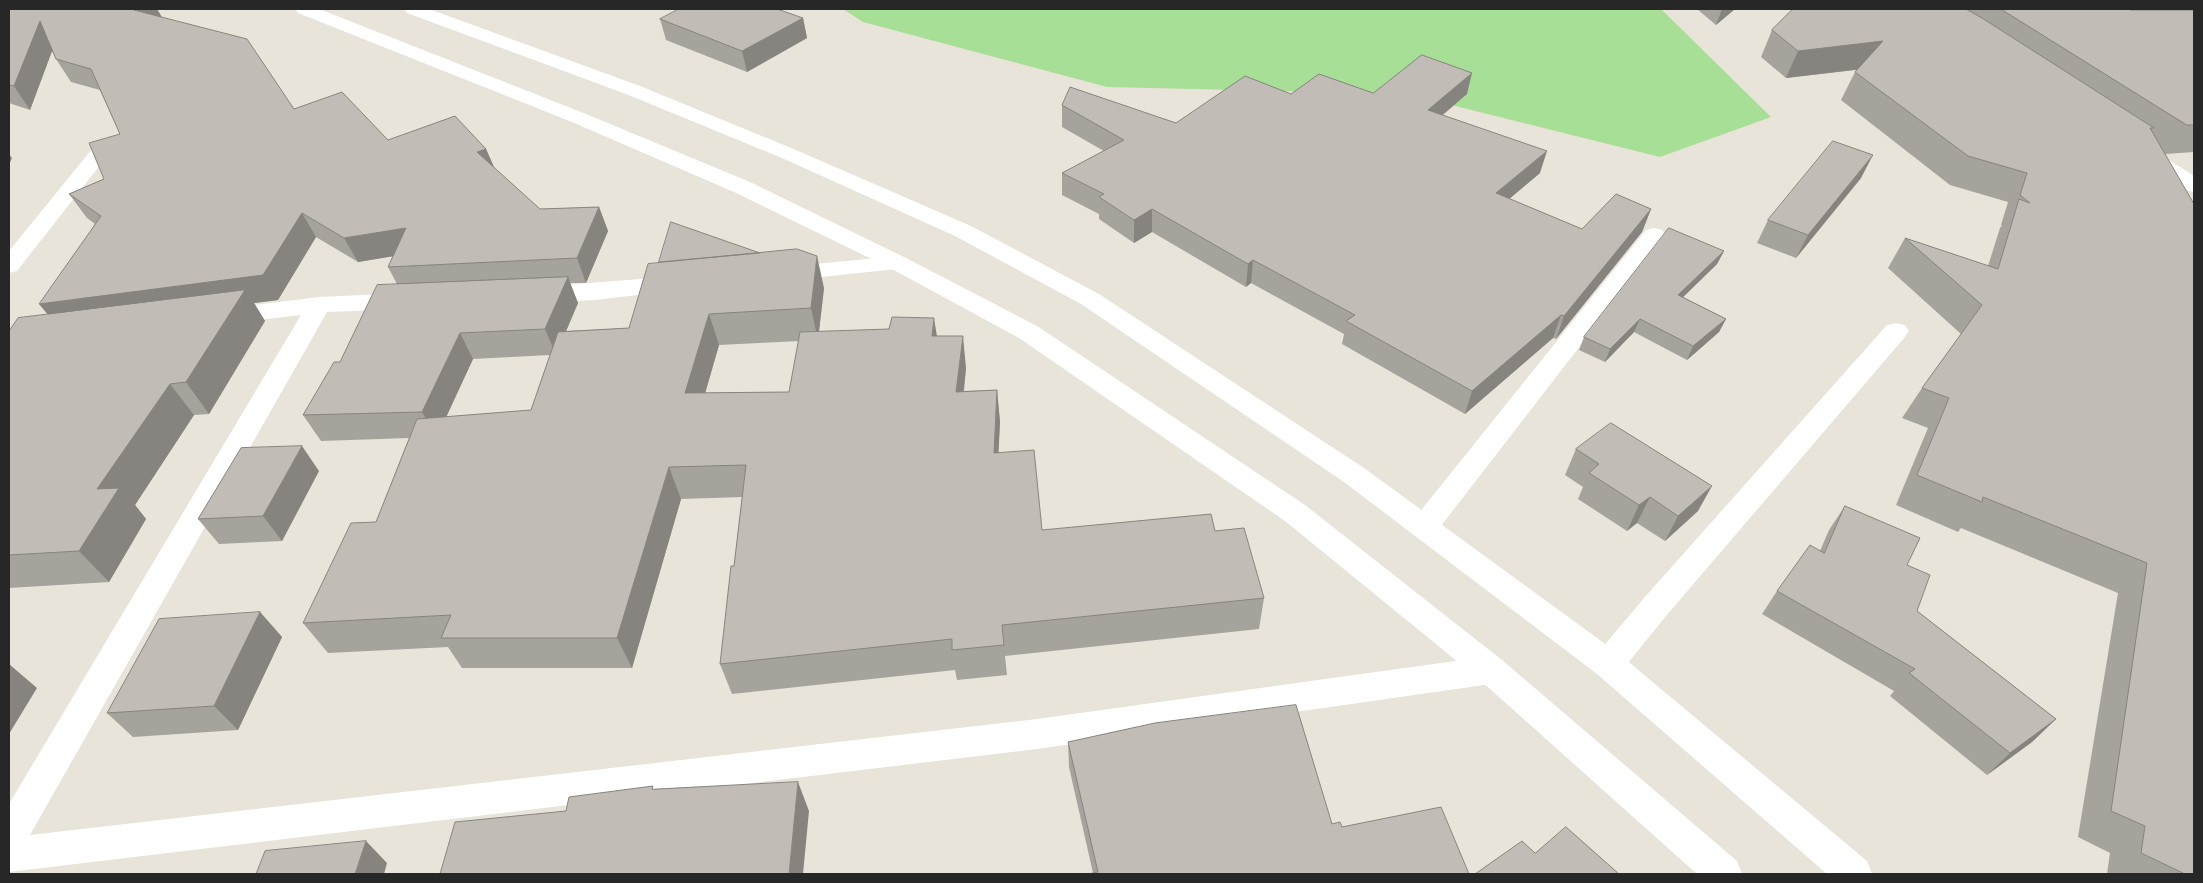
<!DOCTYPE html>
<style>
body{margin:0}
#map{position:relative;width:2203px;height:883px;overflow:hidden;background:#e9e4d9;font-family:"Public Sans",sans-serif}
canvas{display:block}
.frame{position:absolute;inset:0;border:10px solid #272727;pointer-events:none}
</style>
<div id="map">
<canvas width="2203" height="883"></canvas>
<div class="frame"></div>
</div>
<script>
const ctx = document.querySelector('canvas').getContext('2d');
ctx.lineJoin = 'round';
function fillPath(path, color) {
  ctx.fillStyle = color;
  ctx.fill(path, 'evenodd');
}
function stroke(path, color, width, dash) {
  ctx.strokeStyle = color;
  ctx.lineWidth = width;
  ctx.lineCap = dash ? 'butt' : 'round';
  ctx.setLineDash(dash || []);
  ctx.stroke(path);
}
fillPath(new Path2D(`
 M 843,9 L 1661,9 L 1771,117 L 1660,157 L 1407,94 L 1107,87 L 863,22 Z`), '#a8df96');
fillPath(new Path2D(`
 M 104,141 L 111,143 L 115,147 L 111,151 L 17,271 L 9,273 L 9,251 L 97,143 Z
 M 1654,228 L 1662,230 L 1665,235 L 1662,240 L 1434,535 L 1424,538 L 1414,535 L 1409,527 L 1414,519 L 1646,230 Z
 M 898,256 L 906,258 L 910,263 L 906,268 L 784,281 L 776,279 L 772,274 L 776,269 L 784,267 Z
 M 679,276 L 688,279 L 691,284 L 688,289 L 595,300 L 537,303 L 528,300 L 525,295 L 528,290 L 537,287 Z
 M 407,293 L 416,295 L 419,301 L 416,307 L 407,309 L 327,312 L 30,835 L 1037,719 L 1491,656 L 1502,660 L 1507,670 L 1502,680 L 1491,684 L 1037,749 L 9,872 L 9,804 L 301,315 L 223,324 L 214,322 L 211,316 L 214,310 L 319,297 Z
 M 1896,323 L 1905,325 L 1909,331 L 1905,337 L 1666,616 L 1619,674 L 1608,678 L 1597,674 L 1592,664 L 1597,654 L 1644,598 L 1887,325 Z`), '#fff');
fillPath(new Path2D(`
 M 295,9 L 319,9 L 586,114 L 750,182 L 906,258 L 1037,326 L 1305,505 L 1502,660 L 1737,861 L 1742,874 L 1697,874 L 1480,680 L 1285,521 L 1019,338 L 890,268 L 734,192 L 572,122 L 298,13 Z
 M 404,9 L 429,9 L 640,86 L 796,150 L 971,226 L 1099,294 L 1364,468 L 1619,654 L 1867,861 L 1872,874 L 1827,874 L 1597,674 L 1344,482 L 1081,304 L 955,236 L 782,158 L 626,94 L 407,13 Z
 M 2145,147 L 2152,149 L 2194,176 L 2194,192 L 2186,190 L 2138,157 L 2134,153 L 2138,149 Z`), '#fff');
fillPath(new Path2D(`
 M 9,9 L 157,9 L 162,17 L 294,109 L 388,140 L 486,149 L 495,169 L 540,209 L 599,207 L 608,231 L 586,283 L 570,283 L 578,303 L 566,331 L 629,328 L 824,288 L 819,331 L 937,336 L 966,368 L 964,391 L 997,390 L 1000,422 L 998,453 L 1042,530 L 1215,531 L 1264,598 L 1259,629 L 1005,656 L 1007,675 L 957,680 L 955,670 L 732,694 L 720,664 L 734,566 L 742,497 L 681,499 L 632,668 L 462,668 L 448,647 L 328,653 L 303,623 L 376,522 L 409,438 L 321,441 L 303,415 L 340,362 L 397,284 L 388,267 L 393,256 L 358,262 L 316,237 L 278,300 L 254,303 L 265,321 L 209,414 L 194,415 L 135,505 L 146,519 L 109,582 L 9,588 L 9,331 L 48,315 L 95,224 L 87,218 L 69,194 L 104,179 L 120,134 L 100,90 L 71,82 L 56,59 L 52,51 L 30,110 L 9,103 ZM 799,341 L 789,392 L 705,393 L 719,345 ZM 550,355 L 531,410 L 446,417 L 473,359 Z
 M 1697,9 L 1735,9 L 1716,25 Z
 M 1793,9 L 2128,9 L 2131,10 L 2194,10 L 2194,152 L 2166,154 L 2194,874 L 2107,874 L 2110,853 L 2078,837 L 2118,593 L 1961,528 L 1958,532 L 1896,505 L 1928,428 L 1902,418 L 1922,388 L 1961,334 L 1888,268 L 1905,238 L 1988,266 L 2000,228 L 2002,225 L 2001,225 L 2008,202 L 1950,185 L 1841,100 L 1856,70 L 1786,78 L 1761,57 L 1772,30 Z
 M 803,18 L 807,38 L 747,72 L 666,40 L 660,19 Z
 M 1373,93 L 1467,94 L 1443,115 L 1540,173 L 1509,199 L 1582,229 L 1651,209 L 1642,232 L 1556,339 L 1553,338 L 1465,414 L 1342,344 L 1344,334 L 1251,283 L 1246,287 L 1152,232 L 1134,243 L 1099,219 L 1099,214 L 1062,195 L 1062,173 L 1104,151 L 1062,127 L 1062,105 L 1176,123 L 1291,94 Z
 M 1861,178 L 1796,258 L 1757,243 L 1768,220 Z
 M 1724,251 L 1717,264 L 1683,297 L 1726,319 L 1719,332 L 1687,360 L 1634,332 L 1605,362 L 1579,350 L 1584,337 Z
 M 1576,449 L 1698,511 L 1665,541 L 1637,523 L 1627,531 L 1578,499 L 1583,487 L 1565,475 Z
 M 319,471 L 282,541 L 219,544 L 198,519 Z
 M 1845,506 L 1907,565 L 1917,611 L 2056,719 L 2032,742 L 1987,775 L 1890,696 L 1894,691 L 1762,614 L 1777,591 L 1820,551 L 1829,530 Z
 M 260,612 L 282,637 L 238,730 L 133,737 L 107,713 Z
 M 1068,742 L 1332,824 L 1342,827 L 1093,873 L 1069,767 Z`), '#a6a39d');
fillPath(new Path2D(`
 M 136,9 L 157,9 L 165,23 L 134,10 Z
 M 1722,9 L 1735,9 L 1716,25 Z
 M 803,18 L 807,38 L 747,72 L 742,51 Z
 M 40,21 L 55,43 L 30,110 L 14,86 Z
 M 1883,41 L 1869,68 L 1786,78 L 1798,51 Z
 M 1472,73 L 1467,94 L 1423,131 L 1428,110 Z
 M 486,149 L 496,172 L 477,152 Z
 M 1547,151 L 1540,173 L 1489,216 L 1496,193 Z
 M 9,154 L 12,158 L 9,165 Z
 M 1873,155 L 1861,178 L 1796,258 L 1808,235 Z
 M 599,207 L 608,231 L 586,283 L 577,258 Z
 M 1152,209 L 1152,232 L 1134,243 L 1134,220 Z
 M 1651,209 L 1642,232 L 1556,339 L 1564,316 Z
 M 302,213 L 316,237 L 278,300 L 254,303 L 265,321 L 209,414 L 186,382 L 59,328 L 39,304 Z
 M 406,228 L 419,252 L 358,262 L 344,238 Z
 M 1724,251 L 1717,264 L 1672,308 L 1678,295 Z
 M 817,256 L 824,288 L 818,340 L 811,308 Z
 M 1253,260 L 1251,283 L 1246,287 L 1248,264 Z
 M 568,277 L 578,303 L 556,355 L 545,329 Z
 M 709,314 L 719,345 L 696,425 L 685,393 Z
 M 1561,315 L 1553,338 L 1465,414 L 1472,391 Z
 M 934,318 L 939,349 L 932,336 Z
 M 1640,319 L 1634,332 L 1605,362 L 1610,349 Z
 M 1726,319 L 1719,332 L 1687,360 L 1693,346 Z
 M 460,333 L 473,359 L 437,437 L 422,412 Z
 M 963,336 L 966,368 L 960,424 L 956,392 Z
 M 170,384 L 194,415 L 135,505 L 146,519 L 109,582 L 79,551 L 97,489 Z
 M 997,390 L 1000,422 L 997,485 L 994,453 Z
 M 302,446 L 319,471 L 282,541 L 263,516 Z
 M 669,467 L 681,499 L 632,668 L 617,638 Z
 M 1712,486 L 1698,511 L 1665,541 L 1678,516 Z
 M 1650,497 L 1637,523 L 1627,531 L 1639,505 Z
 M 260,612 L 282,637 L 238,730 L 214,706 Z
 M 9,664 L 37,688 L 9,734 Z
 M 2056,719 L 2032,742 L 1987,775 L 2010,753 Z
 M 798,782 L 809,811 L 803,874 L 789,874 Z
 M 366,841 L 387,863 L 384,874 L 355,874 Z`), '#87847f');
const building = new Path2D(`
 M 9,9 L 136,9 L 134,10 L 247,39 L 294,109 L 342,92 L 388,140 L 455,116 L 486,149 L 477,152 L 540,209 L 599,207 L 577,258 L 388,267 L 406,228 L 344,238 L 302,213 L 263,275 L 39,304 L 101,216 L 69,194 L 104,179 L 89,143 L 120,134 L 91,69 L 56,59 L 40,21 L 14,86 L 9,85 Z
 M 679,9 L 777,9 L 803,18 L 742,51 L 660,19 Z
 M 1793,9 L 1966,9 L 1982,18 L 2154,128 L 2150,128 L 2194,204 L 2194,874 L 2185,874 L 2141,853 L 2145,826 L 2111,811 L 2147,563 L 1983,497 L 1982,502 L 1917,475 L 1949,398 L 1922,388 L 1982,305 L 1905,238 L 1998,269 L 2019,199 L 2030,203 L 2020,195 L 2027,173 L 1968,156 L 1855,72 L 1883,41 L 1798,51 L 1772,30 Z
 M 2001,9 L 2128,9 L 2131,10 L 2194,10 L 2194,125 L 2187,125 Z
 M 1422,55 L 1472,73 L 1428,110 L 1547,151 L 1496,193 L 1582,229 L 1616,194 L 1651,209 L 1564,316 L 1561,315 L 1472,391 L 1346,321 L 1355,315 L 1253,260 L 1248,264 L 1152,209 L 1134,220 L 1099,197 L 1104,194 L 1062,173 L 1124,140 L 1062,105 L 1070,87 L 1176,123 L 1245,76 L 1291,94 L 1319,74 L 1373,93 Z
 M 1833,141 L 1873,155 L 1808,235 L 1768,220 Z
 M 671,222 L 760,253 L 659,262 Z
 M 1669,228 L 1724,251 L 1678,295 L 1726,319 L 1693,346 L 1640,319 L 1610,349 L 1584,337 Z
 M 797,249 L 817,256 L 811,308 L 709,314 L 685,393 L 789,392 L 800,332 L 889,329 L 892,317 L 934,318 L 932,336 L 963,336 L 956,392 L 997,390 L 994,453 L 1034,450 L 1042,530 L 1211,514 L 1215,531 L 1244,528 L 1264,598 L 1002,625 L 1004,645 L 952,650 L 952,639 L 720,664 L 731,566 L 734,566 L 746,465 L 669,467 L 617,638 L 441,638 L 451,615 L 303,623 L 351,523 L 376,522 L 417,419 L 531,410 L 558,332 L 629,328 L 648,264 Z
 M 568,277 L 545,329 L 460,333 L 422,412 L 303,415 L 334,362 L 340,362 L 377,285 Z
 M 245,290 L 186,382 L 170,384 L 97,489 L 119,488 L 79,551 L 9,555 L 9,331 L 18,318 Z
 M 1611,423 L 1712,486 L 1678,516 L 1650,497 L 1639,505 L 1589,473 L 1599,464 L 1576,449 Z
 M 302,446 L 263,516 L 198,519 L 241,448 Z
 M 1845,506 L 1920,538 L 1907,565 L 1930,575 L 1917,611 L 2056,719 L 2010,753 L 1909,673 L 1915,669 L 1777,591 L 1810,545 L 1824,553 Z
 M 260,612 L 214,706 L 107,713 L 159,619 Z
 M 1296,705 L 1332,824 L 1340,822 L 1342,827 L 1441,807 L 1469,874 L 1088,874 L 1098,872 L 1068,742 L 1155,723 Z
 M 798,782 L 789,874 L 440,874 L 455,822 L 566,811 L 569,797 L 653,786 L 652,789 Z
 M 1566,827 L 1619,874 L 1475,874 L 1522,841 L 1535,853 Z
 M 366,841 L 355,874 L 256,874 L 265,851 Z`);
fillPath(building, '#c1bdb6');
stroke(building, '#87847f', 1);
</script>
